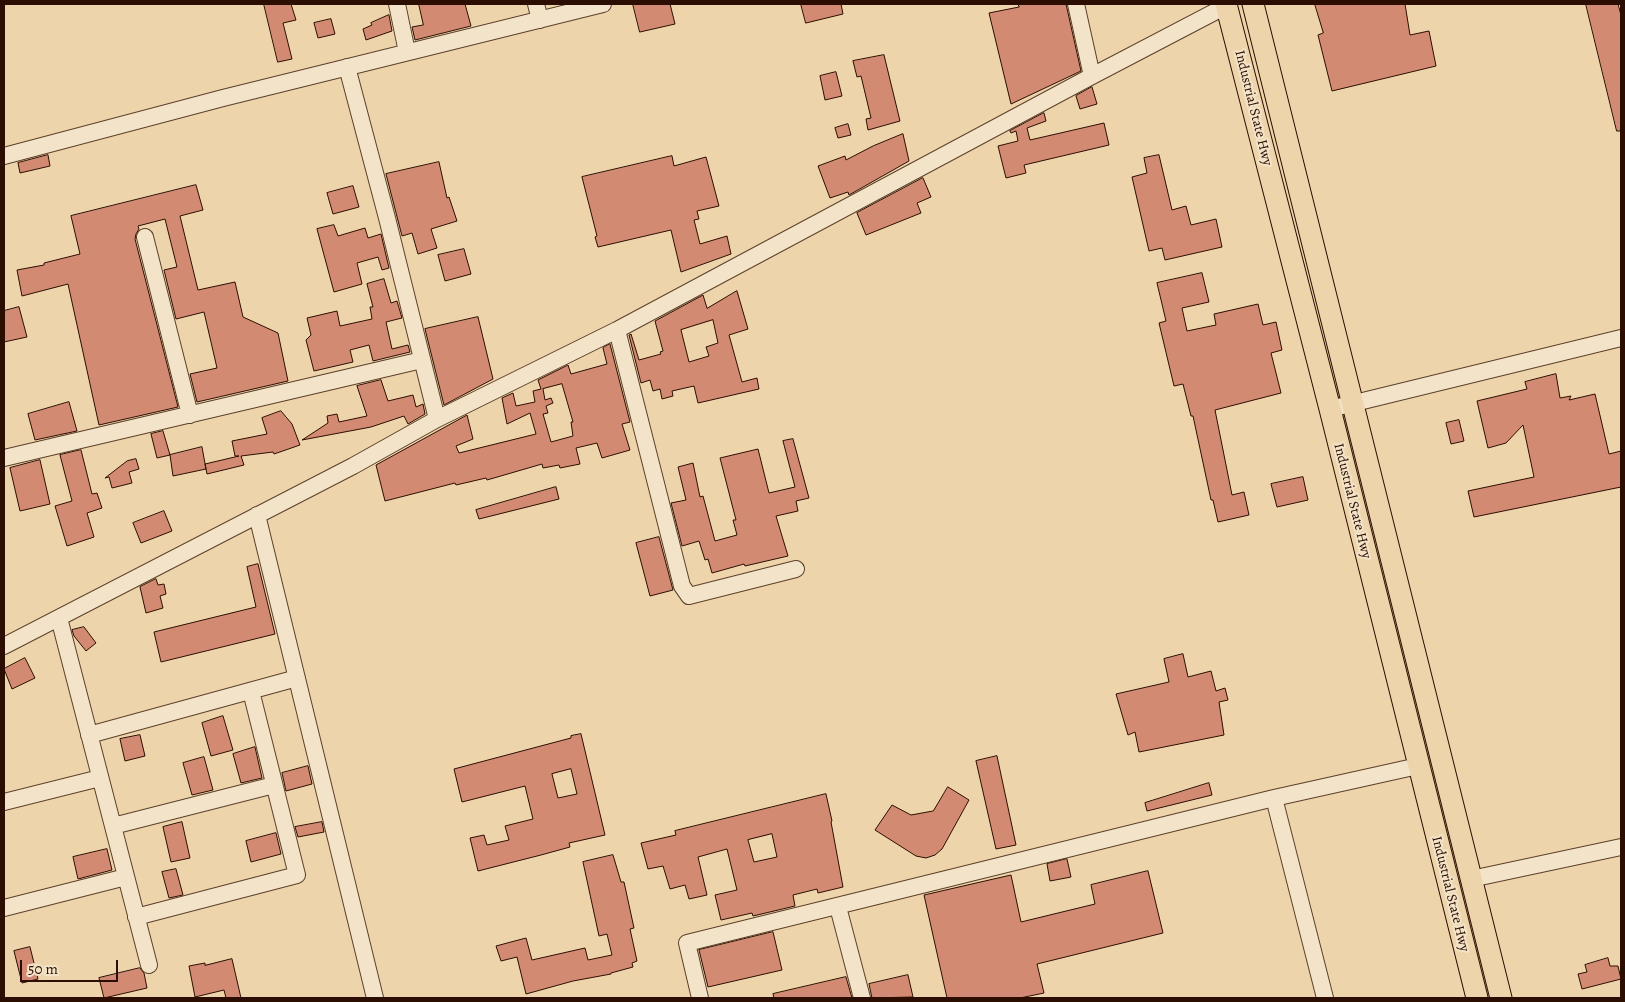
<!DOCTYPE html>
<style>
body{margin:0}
#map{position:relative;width:1625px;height:1002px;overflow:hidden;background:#edd4aa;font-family:Alegreya,serif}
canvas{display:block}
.frame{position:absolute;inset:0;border:5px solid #2c0e00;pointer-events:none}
.scale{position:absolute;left:20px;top:960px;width:98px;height:22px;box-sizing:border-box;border:2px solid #2c0e00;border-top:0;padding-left:6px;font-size:15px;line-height:18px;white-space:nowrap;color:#2c0e00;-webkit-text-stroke:4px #f3e3c8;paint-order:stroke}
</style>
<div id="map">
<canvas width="1625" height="1002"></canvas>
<div class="frame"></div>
<div class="scale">50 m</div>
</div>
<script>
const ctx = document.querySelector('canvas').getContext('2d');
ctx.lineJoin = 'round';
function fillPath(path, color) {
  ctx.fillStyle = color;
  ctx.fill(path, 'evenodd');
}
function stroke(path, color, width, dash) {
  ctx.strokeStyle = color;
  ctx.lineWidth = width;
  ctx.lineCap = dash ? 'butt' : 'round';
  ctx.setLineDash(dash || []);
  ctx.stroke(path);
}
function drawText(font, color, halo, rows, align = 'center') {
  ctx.font = font + ' Alegreya,serif';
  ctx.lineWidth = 4;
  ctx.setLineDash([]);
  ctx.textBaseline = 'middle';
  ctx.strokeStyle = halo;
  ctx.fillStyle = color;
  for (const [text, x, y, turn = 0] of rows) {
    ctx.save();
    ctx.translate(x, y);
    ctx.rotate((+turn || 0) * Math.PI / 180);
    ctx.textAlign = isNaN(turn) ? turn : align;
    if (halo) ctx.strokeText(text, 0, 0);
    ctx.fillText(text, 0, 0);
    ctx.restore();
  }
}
const building = new Path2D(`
 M 264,4 L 291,4 L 296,20 L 283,23 L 292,59 L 278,62 Z
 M 419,4 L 465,4 L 471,26 L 415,40 L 412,27 L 423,25 Z
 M 633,4 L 670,4 L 675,24 L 640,32 Z
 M 801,4 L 841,4 L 843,14 L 806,23 Z
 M 1018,4 L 1066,4 L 1081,71 L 1011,104 L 989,13 L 1019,7 Z
 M 1315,4 L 1405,4 L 1410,35 L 1429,31 L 1436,66 L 1332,91 L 1318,35 L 1323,33 Z
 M 1586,4 L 1618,4 L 1621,15 L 1621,131 L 1617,131 Z
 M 389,15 L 392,31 L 366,40 L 363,29 L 372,25 L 371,23 Z
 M 331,19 L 335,34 L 318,38 L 314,23 Z
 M 884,55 L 900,121 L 868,130 L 866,119 L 871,118 L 861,76 L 857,77 L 853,61 Z
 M 836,72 L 842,96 L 825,100 L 820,76 Z
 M 1092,87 L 1097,104 L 1080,109 L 1076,96 Z
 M 1044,113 L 1046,121 L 1027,128 L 1030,140 L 1104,123 L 1109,145 L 1024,165 L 1026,173 L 1006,178 L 998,146 L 1018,141 L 1016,131 L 1011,133 L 1010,131 Z
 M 848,124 L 851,135 L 838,138 L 835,128 Z
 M 903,134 L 909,161 L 849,195 L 848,192 L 830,198 L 818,166 L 845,156 L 846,160 L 873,146 Z
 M 48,155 L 50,166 L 20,173 L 18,163 Z
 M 1159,155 L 1172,210 L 1186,206 L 1191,225 L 1216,219 L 1222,247 L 1165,260 L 1162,248 L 1149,251 L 1132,177 L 1147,173 L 1144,158 Z
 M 672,156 L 674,166 L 706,157 L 719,206 L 697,211 L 699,219 L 694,220 L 700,244 L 727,236 L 731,254 L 681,272 L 671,230 L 598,247 L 595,237 L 597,236 L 582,177 Z
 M 439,162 L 447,198 L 449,197 L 457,221 L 431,229 L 437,248 L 418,254 L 412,233 L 402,236 L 386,174 Z
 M 923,178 L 931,197 L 917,203 L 921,213 L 866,235 L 857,213 Z
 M 196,185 L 203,210 L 180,216 L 198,290 L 235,282 L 243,317 L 278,333 L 288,381 L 197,402 L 190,374 L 217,368 L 204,312 L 176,319 L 164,270 L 177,267 L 165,219 L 138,226 L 139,229 L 136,234 L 135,239 L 178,407 L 99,425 L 68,284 L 22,296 L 17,270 L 44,265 L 44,263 L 80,254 L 71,216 Z
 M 353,186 L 359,207 L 333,214 L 327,193 Z
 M 334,225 L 338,236 L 365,228 L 368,238 L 381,234 L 389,268 L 382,270 L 378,257 L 357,263 L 362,284 L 334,292 L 317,229 Z
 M 464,249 L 471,274 L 445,281 L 438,255 Z
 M 1202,273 L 1209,302 L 1182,308 L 1187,331 L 1216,325 L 1214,314 L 1258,304 L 1263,325 L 1276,322 L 1282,350 L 1271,353 L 1281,393 L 1215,410 L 1232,495 L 1244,492 L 1249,515 L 1218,522 L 1213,500 L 1211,500 L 1193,416 L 1191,416 L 1183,384 L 1174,386 L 1159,323 L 1166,321 L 1157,283 Z
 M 384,279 L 391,303 L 397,301 L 402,318 L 386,322 L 392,349 L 408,345 L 410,352 L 373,361 L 369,345 L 350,350 L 353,362 L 314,371 L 306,340 L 311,335 L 307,318 L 337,311 L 340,326 L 372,319 L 370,307 L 373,307 L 367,284 Z
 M 737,291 L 748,329 L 729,335 L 742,382 L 757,378 L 759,389 L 698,403 L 694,386 L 672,391 L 673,396 L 662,399 L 660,389 L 653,391 L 650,380 L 641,383 L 629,335 L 631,334 L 639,360 L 661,354 L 660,352 L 663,351 L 655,321 L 703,295 L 707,308 ZM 713,320 L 718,343 L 706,347 L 709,356 L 689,362 L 681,330 Z
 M 19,307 L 27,337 L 4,342 L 4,311 Z
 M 478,317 L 493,379 L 444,405 L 425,329 Z
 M 610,344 L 630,422 L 622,424 L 630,450 L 602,458 L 597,443 L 576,448 L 580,464 L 560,468 L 559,465 L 543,468 L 542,464 L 487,480 L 486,478 L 456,485 L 455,483 L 385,501 L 376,465 L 467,415 L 473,439 L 456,446 L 459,453 L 536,434 L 530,413 L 507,424 L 502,398 L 513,393 L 516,406 L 535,402 L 533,391 L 541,389 L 538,380 L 568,365 L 571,374 L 607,364 L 603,348 ZM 562,384 L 573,422 L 571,422 L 573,436 L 551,442 L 543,414 L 548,413 L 546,406 L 553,403 L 551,398 L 545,400 L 543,389 Z
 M 1556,374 L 1560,398 L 1571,396 L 1569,400 L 1595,394 L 1609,454 L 1621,451 L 1621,487 L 1474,517 L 1468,491 L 1534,477 L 1523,425 L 1506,443 L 1488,448 L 1477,401 L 1527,389 L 1525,382 Z
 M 381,380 L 388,401 L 413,395 L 416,407 L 423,404 L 425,414 L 408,424 L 404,416 L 371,427 L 302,440 L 328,423 L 327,416 L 337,414 L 339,422 L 367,416 L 357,386 Z
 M 69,402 L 77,431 L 35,440 L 28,414 Z
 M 281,411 L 292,424 L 300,445 L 274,454 L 273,452 L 241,456 L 244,465 L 207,474 L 205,464 L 239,456 L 235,456 L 232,441 L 267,434 L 262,418 Z
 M 1459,420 L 1464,441 L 1451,444 L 1446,423 Z
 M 163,431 L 170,455 L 157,458 L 151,434 Z
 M 793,439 L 809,498 L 796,501 L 798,511 L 776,516 L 788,556 L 745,566 L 744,564 L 712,573 L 708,559 L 705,560 L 699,541 L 682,546 L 671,503 L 686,500 L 678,467 L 693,463 L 700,497 L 703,496 L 715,541 L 737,535 L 733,520 L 736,520 L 720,458 L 758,449 L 769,493 L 795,487 L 783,441 Z
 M 202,447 L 206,469 L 173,476 L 170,455 Z
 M 81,450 L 92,494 L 97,493 L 102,508 L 87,513 L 94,537 L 67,546 L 55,506 L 72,501 L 60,455 Z
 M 136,459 L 139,469 L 129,472 L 132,483 L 112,488 L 109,477 L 105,478 L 127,461 Z
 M 40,460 L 50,504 L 20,511 L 10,468 Z
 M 1303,477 L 1308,500 L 1277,507 L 1271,484 Z
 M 556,487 L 559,499 L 479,519 L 476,510 Z
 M 164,511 L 172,531 L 141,543 L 133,523 Z
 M 659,537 L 673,590 L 650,596 L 636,543 Z
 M 258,564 L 275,634 L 161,662 L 154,632 L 256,607 L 247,567 Z
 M 156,579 L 158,585 L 164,584 L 166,594 L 160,596 L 163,608 L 146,613 L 140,587 Z
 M 84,627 L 96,643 L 86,651 L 74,636 L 72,630 Z
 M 1183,654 L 1188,677 L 1211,671 L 1216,691 L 1225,688 L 1228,700 L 1219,702 L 1224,735 L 1139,752 L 1135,732 L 1128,735 L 1116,694 L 1169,682 L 1164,659 Z
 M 25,658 L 35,678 L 12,689 L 4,669 Z
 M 223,716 L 233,750 L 211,756 L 202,723 Z
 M 581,734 L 605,835 L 569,843 L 570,847 L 541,855 L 478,871 L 470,838 L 484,835 L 487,845 L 509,840 L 505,826 L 533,819 L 525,786 L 462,802 L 454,769 L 571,738 L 571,736 ZM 571,769 L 577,794 L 558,798 L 552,774 Z
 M 140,735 L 145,756 L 125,761 L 120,739 Z
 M 255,747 L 262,778 L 241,783 L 233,754 Z
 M 997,756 L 1016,845 L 996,849 L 976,761 Z
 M 204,757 L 213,790 L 192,795 L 183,763 Z
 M 308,766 L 312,784 L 286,791 L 282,773 Z
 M 1209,783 L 1212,795 L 1147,811 L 1145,803 Z
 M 948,787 L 969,800 L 942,849 L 935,855 L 926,858 L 916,856 L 875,830 L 892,805 L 911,815 L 933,811 Z
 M 826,794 L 832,821 L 831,822 L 843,887 L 818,893 L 817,889 L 793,895 L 795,906 L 753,916 L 752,913 L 721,920 L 715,895 L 737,890 L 727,849 L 698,857 L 707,895 L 689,899 L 685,885 L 670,889 L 663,866 L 648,869 L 641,843 L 676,835 L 675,831 ZM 772,834 L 777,857 L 754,862 L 748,840 Z
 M 182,822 L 190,858 L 171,862 L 163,827 Z
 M 322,822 L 324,832 L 298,837 L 295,827 Z
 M 276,833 L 281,854 L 251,862 L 246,841 Z
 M 107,849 L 112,870 L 78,879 L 73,857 Z
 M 613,855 L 621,882 L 624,882 L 634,928 L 630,929 L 637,961 L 632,963 L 633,967 L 611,973 L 611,974 L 573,981 L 526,994 L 517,957 L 501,961 L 496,946 L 526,938 L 532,960 L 585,948 L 588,960 L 612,955 L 607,934 L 599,936 L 583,862 Z
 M 1067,859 L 1071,877 L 1050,881 L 1047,864 Z
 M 176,869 L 183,895 L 169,898 L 162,872 Z
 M 1148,871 L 1163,933 L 1037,964 L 1044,993 L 1020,998 L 947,998 L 924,895 L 1011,875 L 1021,922 L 1095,904 L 1091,885 Z
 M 773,932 L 782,970 L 708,987 L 699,950 Z
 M 30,947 L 38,979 L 22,983 L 14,951 Z
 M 1608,958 L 1610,966 L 1618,966 L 1621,979 L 1582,989 L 1578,974 L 1587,972 L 1585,965 Z
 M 232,959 L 241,998 L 226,998 L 224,990 L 195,997 L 189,966 L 205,963 L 205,965 Z
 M 140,968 L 144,973 L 147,988 L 104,998 L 99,978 Z
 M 908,975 L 913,997 L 872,998 L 869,984 Z
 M 846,977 L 852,998 L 774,998 L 773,994 Z`);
fillPath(building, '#d38a72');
stroke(building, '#2c0e00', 1);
const minor = new Path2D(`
 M 397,4 L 407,52
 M 536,4 L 540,20
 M 1076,4 L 1092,76
 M 347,67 L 387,218 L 437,419
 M 4,156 L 223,98 L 603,4
 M 145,237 L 190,415
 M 617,330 L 682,586 L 689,596 L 796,569
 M 1330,409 L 1621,338
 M 4,458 L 422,360
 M 257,515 L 375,998
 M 59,618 L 149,965
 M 4,646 L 353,466 L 437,419 L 617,330 L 1092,76 L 1226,6
 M 89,735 L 297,678
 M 1274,798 L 1325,998
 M 4,802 L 100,778
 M 113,826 L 274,785
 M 1471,879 L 1621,847
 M 838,907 L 862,998
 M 4,908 L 126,877
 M 136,917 L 297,875 L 251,691
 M 700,998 L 687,943 L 1274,798 L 1418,766`);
const major = new Path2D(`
 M 1226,4 L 1330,409 L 1477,998
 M 1253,4 L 1501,998`);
stroke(minor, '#5c402a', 18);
stroke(major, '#2c0e00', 23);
stroke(minor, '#f3e3c8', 16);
stroke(major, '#edd4aa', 21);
drawText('14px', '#2c0e00', '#f3e3c8', [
 ["Industrial State Hwy",1253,108,76],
 ["Industrial State Hwy",1352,501,76],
 ["Industrial State Hwy",1450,894,76]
]);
</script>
